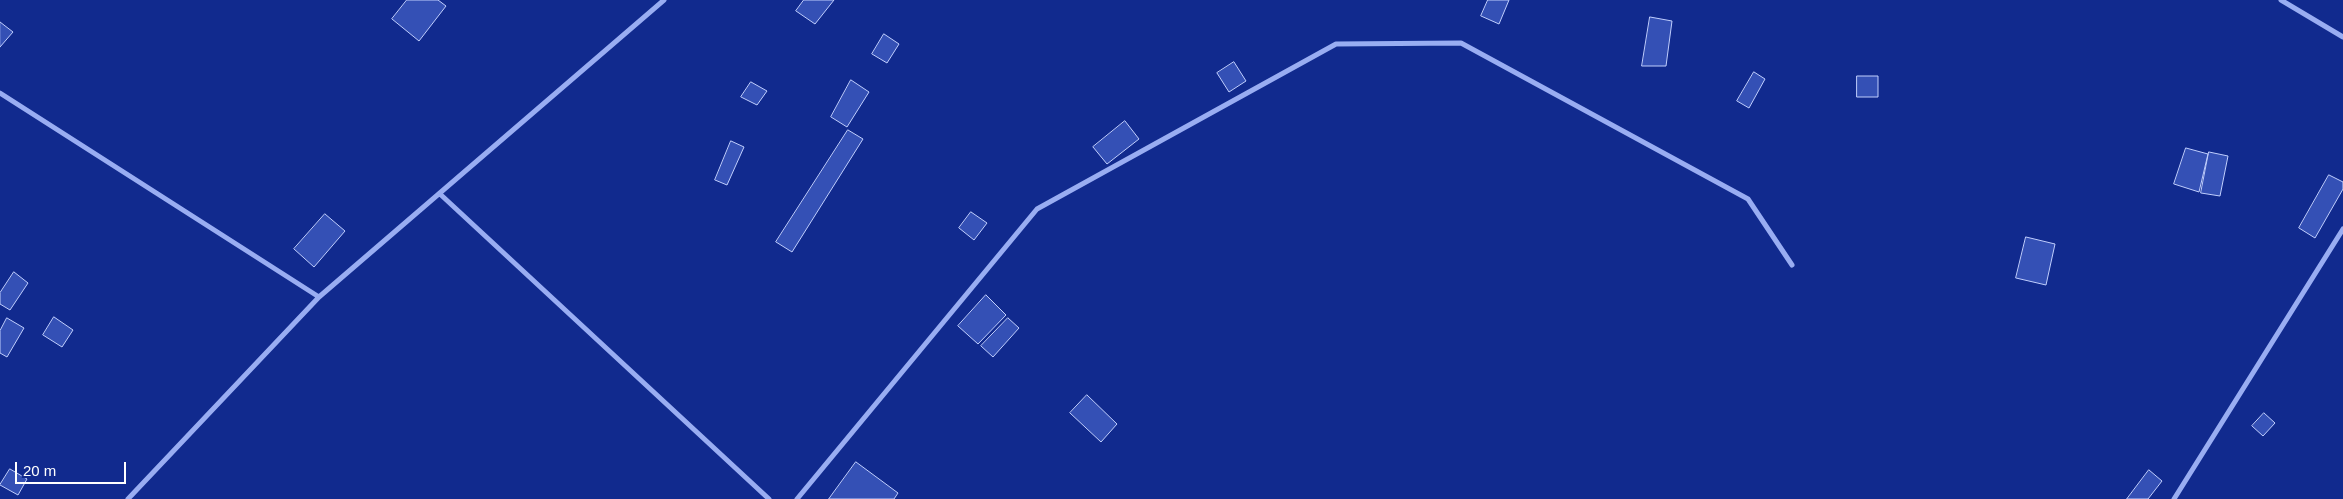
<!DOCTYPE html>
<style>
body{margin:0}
#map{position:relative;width:2343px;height:499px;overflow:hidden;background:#112a8e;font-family:Arial,sans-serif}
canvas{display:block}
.scale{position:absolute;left:15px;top:462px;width:111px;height:22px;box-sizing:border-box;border:2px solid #fff;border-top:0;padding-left:6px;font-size:15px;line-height:18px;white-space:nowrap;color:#fff;-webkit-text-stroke:4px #112a8e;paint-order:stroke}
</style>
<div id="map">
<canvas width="2343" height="499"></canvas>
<div class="scale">20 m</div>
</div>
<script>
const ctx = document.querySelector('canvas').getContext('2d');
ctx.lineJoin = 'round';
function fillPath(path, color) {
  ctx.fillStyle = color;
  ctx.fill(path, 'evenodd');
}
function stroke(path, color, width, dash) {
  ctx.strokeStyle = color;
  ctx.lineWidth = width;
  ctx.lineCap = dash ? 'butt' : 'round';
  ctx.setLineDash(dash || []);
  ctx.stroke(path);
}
const building = new Path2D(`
 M 407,0 L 438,0 L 446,6 L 419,41 L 392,19 Z
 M 804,0 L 834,0 L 815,24 L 796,11 Z
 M 1488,0 L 1509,0 L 1499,24 L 1481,16 Z
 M 1650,17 L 1672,21 L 1666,66 L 1642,66 Z
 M 0,22 L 13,32 L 0,47 Z
 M 884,34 L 899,44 L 887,63 L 872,54 Z
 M 1234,62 L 1246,81 L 1229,92 L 1217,73 Z
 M 1754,72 L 1765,79 L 1749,108 L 1737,101 Z
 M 1857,76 L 1878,76 L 1878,97 L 1857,97 Z
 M 851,80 L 869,92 L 847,127 L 831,117 Z
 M 751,82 L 767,91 L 757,105 L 741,97 Z
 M 1125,121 L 1139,139 L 1107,164 L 1093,147 Z
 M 848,130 L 863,139 L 792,252 L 776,242 Z
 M 731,141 L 744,147 L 727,185 L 715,180 Z
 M 2186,148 L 2208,154 L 2199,192 L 2174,184 Z
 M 2209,152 L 2228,156 L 2220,196 L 2201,193 Z
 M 2329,175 L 2343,182 L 2343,189 L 2315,238 L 2299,228 Z
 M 971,212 L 987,223 L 974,240 L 959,228 Z
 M 325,214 L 345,231 L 314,267 L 294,249 Z
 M 2026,237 L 2055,244 L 2046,285 L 2016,278 Z
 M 14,272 L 28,283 L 10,310 L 0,304 L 0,293 Z
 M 986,295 L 1006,315 L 978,344 L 958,326 Z
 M 54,317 L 73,330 L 62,347 L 43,335 Z
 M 7,318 L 24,328 L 7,357 L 0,353 L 0,331 Z
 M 1008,318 L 1019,328 L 993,357 L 981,346 Z
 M 1087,395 L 1117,424 L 1101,442 L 1070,413 Z
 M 2264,413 L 2275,423 L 2263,436 L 2252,426 Z
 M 856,462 L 898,493 L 894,499 L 829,499 Z
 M 10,469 L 27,479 L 18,495 L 0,485 Z
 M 2149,470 L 2162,481 L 2148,499 L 2127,499 Z`);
fillPath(building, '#3450b5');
stroke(building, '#c0cefd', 1);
stroke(new Path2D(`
 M 2281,0 L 2343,37
 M 0,93 L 319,297
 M 440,194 L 769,499
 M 128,499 L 319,297 L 664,0
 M 797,499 L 1037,209 L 1336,44 L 1461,43 L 1748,199 L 1792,265
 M 2174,499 L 2343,229`), '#99adf2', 5);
</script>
